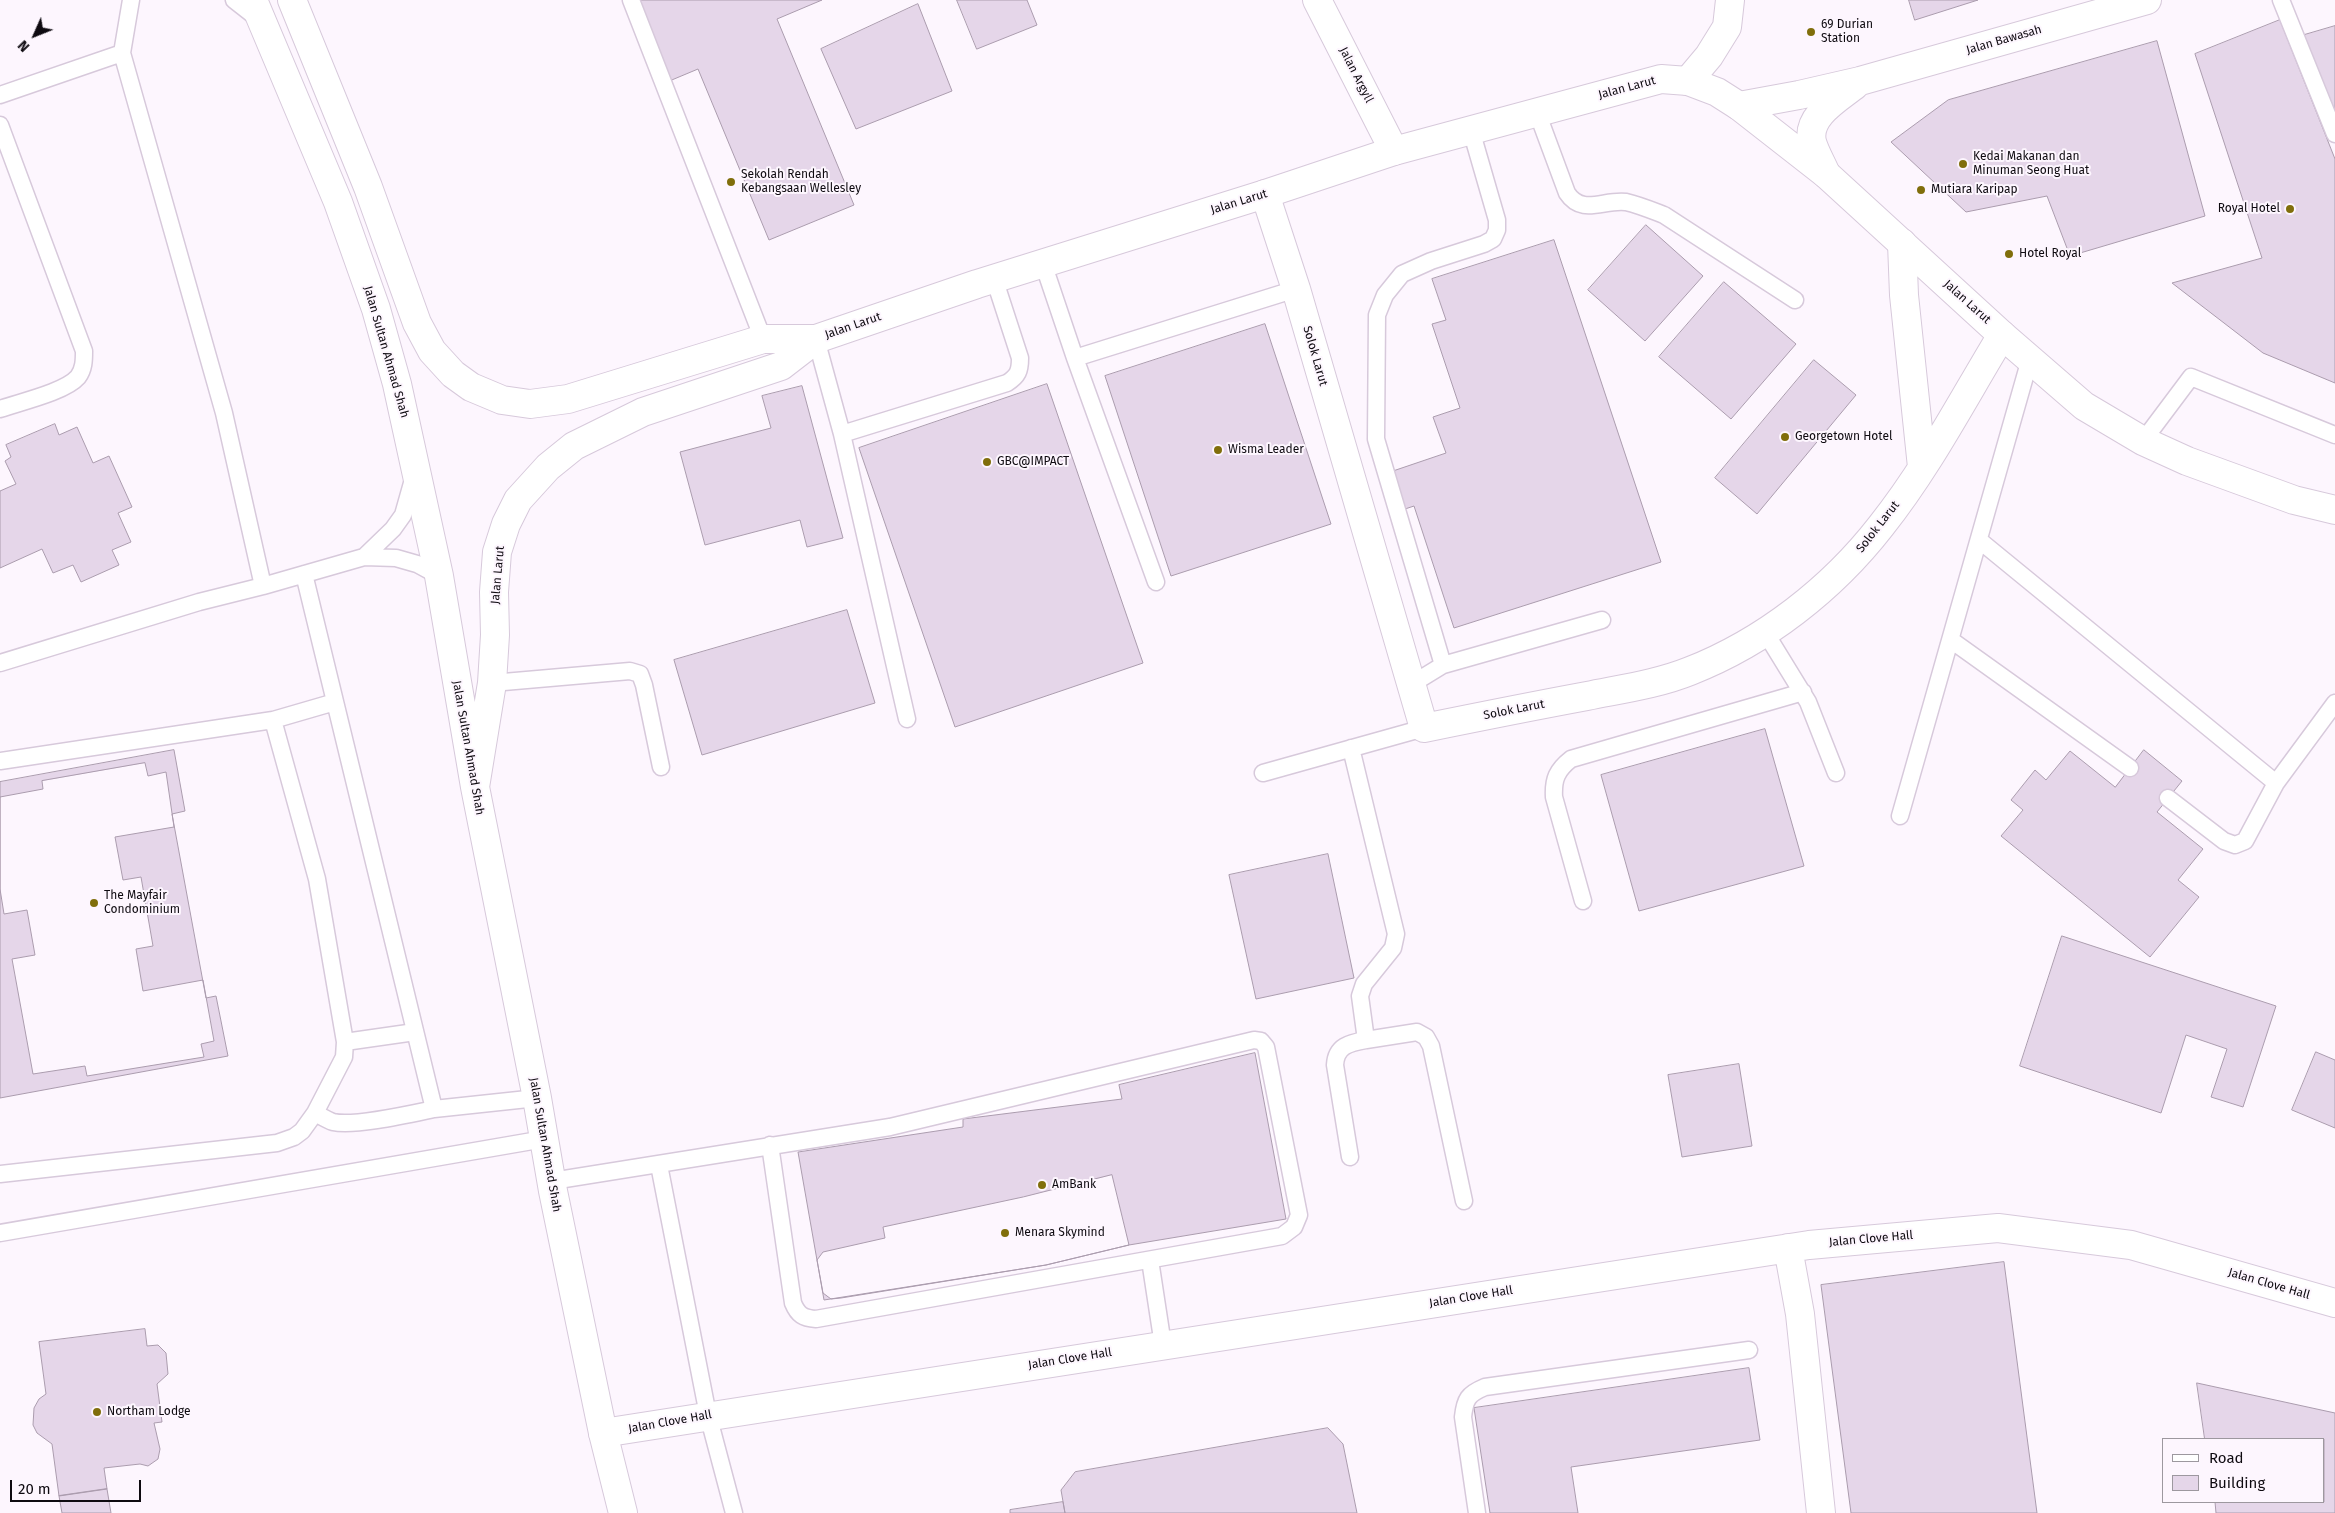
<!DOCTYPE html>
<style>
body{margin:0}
#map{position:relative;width:2335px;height:1513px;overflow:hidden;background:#fdf6fe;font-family:"Fira Sans",sans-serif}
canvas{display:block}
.legend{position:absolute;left:2162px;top:1438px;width:162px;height:65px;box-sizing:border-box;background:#fdf6fe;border:1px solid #9d989f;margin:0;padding:6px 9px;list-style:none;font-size:15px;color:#0e0a10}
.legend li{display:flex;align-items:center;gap:10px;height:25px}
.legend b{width:25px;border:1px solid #9d989f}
.north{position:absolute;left:10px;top:10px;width:50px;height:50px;-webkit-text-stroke:4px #fdf6fe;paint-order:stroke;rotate:226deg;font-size:14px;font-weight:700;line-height:20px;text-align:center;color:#0e0a10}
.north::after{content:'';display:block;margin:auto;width:18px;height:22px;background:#0e0a10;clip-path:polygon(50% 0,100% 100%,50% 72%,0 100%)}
.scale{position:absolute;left:10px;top:1480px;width:131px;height:22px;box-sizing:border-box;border:2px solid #0e0a10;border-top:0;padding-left:6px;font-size:15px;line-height:18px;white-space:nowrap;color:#0e0a10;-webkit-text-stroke:4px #fdf6fe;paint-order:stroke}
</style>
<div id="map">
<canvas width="2335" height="1513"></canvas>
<ul class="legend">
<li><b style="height:6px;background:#fff"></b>Road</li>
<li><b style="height:14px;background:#e5d6e9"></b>Building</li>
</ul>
<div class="north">N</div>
<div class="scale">20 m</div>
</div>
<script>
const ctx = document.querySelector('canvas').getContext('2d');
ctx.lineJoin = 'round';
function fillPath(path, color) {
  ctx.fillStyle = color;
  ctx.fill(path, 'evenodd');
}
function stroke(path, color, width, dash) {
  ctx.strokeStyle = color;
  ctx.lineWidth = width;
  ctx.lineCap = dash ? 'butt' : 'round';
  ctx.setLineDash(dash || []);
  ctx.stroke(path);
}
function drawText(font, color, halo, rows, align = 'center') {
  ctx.font = font + ' "Fira Sans",sans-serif';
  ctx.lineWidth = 4;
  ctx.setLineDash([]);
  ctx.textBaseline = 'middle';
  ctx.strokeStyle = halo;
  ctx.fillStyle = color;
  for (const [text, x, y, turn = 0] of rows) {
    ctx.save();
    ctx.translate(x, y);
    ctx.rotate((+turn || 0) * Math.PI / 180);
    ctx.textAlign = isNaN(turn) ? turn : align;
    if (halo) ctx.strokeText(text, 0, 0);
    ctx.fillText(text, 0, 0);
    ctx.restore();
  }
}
const building = new Path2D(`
 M 633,0 L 822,0 L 777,19 L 854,205 L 769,240 L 698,69 L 667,82 Z
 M 957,0 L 1027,0 L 1037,25 L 977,49 Z
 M 1909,0 L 1978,0 L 1915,20 Z
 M 918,4 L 952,91 L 856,129 L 821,49 Z
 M 2280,20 L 2335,159 L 2335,383 L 2263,353 L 2172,283 L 2262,258 L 2195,54 Z
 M 2335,26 L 2335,116 L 2301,36 Z
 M 2157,41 L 2205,216 L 2070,256 L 2047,196 L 1966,212 L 1891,142 L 1948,100 Z
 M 1646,225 L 1703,276 L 1645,341 L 1588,290 Z
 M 1554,240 L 1661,562 L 1454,628 L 1414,506 L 1399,511 L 1387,473 L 1446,453 L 1433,417 L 1460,408 L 1432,324 L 1446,320 L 1432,279 Z
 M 1724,282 L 1796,344 L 1731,419 L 1659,357 Z
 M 1265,324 L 1331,524 L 1171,576 L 1105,376 Z
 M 1814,360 L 1856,395 L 1757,514 L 1715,478 Z
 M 1047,384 L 1143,663 L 955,727 L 859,448 Z
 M 802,386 L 843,538 L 807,547 L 800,520 L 705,545 L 680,452 L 771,428 L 762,396 Z
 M 55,424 L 59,435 L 77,427 L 93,463 L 109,456 L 132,507 L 118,513 L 131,542 L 112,550 L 119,565 L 81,582 L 73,565 L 53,573 L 42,549 L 0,568 L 0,491 L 16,484 L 5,461 L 11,457 L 6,445 Z
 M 847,610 L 875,703 L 702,755 L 674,660 Z
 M 1765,729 L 1804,866 L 1639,911 L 1601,775 Z
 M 174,750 L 185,811 L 172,814 L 206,998 L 216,996 L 228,1056 L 0,1098 L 0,782 Z
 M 2144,750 L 2182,781 L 2157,812 L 2203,849 L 2178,880 L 2199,897 L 2150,957 L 2001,836 L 2023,810 L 2011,800 L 2035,770 L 2046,780 L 2070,751 L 2115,787 Z
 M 145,763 L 148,776 L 166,772 L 174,827 L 115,837 L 123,880 L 141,877 L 153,946 L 136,949 L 143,991 L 203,980 L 214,1041 L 201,1044 L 204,1057 L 87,1076 L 85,1066 L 33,1074 L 12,959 L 35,955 L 27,910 L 4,914 L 0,889 L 0,797 L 43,789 L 42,781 Z
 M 1328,854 L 1354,978 L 1256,999 L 1229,875 Z
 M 2062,936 L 2276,1006 L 2243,1107 L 2211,1097 L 2227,1049 L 2186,1035 L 2161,1113 L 2020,1066 Z
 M 2316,1052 L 2335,1060 L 2335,1128 L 2292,1110 Z
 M 1255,1053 L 1286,1219 L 1129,1245 L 1046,1265 L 824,1300 L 798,1152 L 963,1127 L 963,1119 L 1122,1099 L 1119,1085 Z
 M 1739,1064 L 1752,1146 L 1682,1157 L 1668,1075 Z
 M 1112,1175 L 1129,1245 L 1046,1265 L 841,1298 L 831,1299 L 823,1293 L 817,1260 L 823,1252 L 885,1238 L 883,1227 L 1023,1197 Z
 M 2004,1262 L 2037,1513 L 1851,1513 L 1821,1285 Z
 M 145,1329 L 147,1346 L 158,1345 L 166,1353 L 168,1374 L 157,1384 L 162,1422 L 154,1423 L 160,1449 L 158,1459 L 148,1466 L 140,1464 L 104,1468 L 107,1489 L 59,1496 L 52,1444 L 37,1433 L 33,1425 L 34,1408 L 39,1399 L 46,1394 L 39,1342 Z
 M 1749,1368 L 1760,1440 L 1571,1467 L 1578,1513 L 1490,1513 L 1474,1408 Z
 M 2197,1383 L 2335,1413 L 2335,1513 L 2216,1513 L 2215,1502 L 2324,1502 L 2324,1439 L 2205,1439 Z
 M 1328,1428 L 1343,1444 L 1357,1513 L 1065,1513 L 1061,1490 L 1075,1472 Z
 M 107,1489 L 111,1513 L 62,1513 L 59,1496 Z
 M 1063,1502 L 1065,1513 L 1010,1513 L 1010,1510 Z`);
fillPath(building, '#e5d6e9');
stroke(building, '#ab9cae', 1);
const service = new Path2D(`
 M 131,0 L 122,53 L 224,413 L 263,586
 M 234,0 L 257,18
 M 631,0 L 763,339
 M 2281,0 L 2335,134
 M 0,95 L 122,53
 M 1537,112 L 1567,193 C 1582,216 1604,199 1626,202 C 1639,205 1651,210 1664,215 L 1795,300
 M 0,125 L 84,351 C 84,360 84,369 78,377 C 65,392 20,402 0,409
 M 1043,263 L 1075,358 L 1156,582
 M 816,339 L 842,434 L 907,719
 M 1075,358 L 1296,289
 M 842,434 L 1007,383 C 1018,376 1020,371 1020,358 L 994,278
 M 2143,441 L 2191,377 L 2335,435
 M 1979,540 L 2276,783 L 2245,841 L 2235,845 L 2224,841 L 2168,798
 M 364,557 L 393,529 L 403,515 L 414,476
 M 304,574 L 434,1109 L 537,1098
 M 1765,632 L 1808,702 L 1836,773
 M 1951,640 L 2130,768
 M 0,663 L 199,602 L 263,586 L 364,557 L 396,558 L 417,564 L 439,576
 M 1443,665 L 1376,439 L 1377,315 L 1385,295 L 1402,274 L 1431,261 L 1484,244 L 1493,239 L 1497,230 L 1497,220 L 1471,130
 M 492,683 L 630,671 L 640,674 L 644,685 L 661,767
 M 1412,684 L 1443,665 L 1602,620
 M 273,720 L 335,702
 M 0,761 L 273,720 L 317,879 L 345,1042 L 344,1057 L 315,1113 L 302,1131 L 294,1137 L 277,1143 L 0,1174
 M 1263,773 L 1424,728
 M 2276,783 L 2335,703
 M 1900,816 L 2030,359
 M 1583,901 L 1554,797 C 1553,779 1557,770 1571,759 L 1803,692
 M 1366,1040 L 1417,1032 L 1426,1037 L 1431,1046 L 1464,1201
 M 345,1042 L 415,1032
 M 315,1113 C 321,1116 327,1120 333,1122 C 354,1127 410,1114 434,1109
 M 1350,1157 L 1335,1065 C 1336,1046 1349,1043 1366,1040 L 1360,996 L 1364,984 L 1393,948 L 1396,934 L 1351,748
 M 659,1165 L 708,1415 L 734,1513
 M 552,1181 L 890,1127 L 1254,1040 L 1261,1041 L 1266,1047 L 1299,1215 L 1294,1227 L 1282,1236 L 816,1319 C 803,1318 798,1315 793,1303 L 770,1145
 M 0,1233 L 544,1139
 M 1150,1260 L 1163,1345
 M 1477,1513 L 1463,1417 C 1465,1399 1468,1394 1485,1387 L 1749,1350`);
const minor = new Path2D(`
 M 1739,106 L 1799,95 L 1860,81 L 2147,0
 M 1826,174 C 1822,164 1815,153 1812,142 C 1806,116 1839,98 1855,85
 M 1265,194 L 1296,289 L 1424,728 C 1478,717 1533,706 1587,696 C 1621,689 1658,684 1690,671 C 1764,642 1832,589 1881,526 C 1928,467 1963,399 2002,335
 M 1902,243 L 1904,295 L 1922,467
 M 1788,1248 L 1800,1314 L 1821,1513
 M 603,1433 L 1809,1245 L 1998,1228 L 2131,1245 L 2335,1303`);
const tertiary = new Path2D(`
 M 1317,0 L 1394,151
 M 1688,81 L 1709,56 L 1727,27 L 1730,0`);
const secondary = new Path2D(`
 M 253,0 L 338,202 L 376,309 L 397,384 L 439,576 L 475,787 L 537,1098 L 553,1191 L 603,1433 L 623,1513
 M 292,0 L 368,187 L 417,323 L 432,351 L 453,374 L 471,387 L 502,400 L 530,404 L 568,399 L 763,339 L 816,339
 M 475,787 L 492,683 L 495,635 L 494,592 L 497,552 L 506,524 L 518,500 L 548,467 L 574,446 L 643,412 L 781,366 L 816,339 L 977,284 L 1265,194 L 1394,151 L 1661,79 L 1688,81 L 1717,92 L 1739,106 L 1826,174 L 2002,335 L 2084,406 L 2143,441 L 2187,461 L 2294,500 L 2335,510`);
stroke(service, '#d7c9db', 19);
stroke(minor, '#d7c9db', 30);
stroke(tertiary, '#d7c9db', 30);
stroke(secondary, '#d7c9db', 30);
stroke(service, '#fff', 16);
stroke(minor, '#fff', 28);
stroke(tertiary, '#fff', 28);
stroke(secondary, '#fff', 28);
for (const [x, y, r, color] of [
 [1811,32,5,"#806e0b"],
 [1963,164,5,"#806e0b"],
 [731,182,5,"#806e0b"],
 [1921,190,5,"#806e0b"],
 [2290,209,5,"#806e0b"],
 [2009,254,5,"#806e0b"],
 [1785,437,5,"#806e0b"],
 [1218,450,5,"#806e0b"],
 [987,462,5,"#806e0b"],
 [94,903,5,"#806e0b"],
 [1042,1185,5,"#806e0b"],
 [1005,1233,5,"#806e0b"],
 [97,1412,5,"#806e0b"]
]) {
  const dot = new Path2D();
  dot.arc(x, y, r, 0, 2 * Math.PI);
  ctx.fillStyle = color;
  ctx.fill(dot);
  stroke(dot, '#fdf6fe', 2);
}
drawText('12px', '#0e0a10', '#fdf6fe', [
 ["69 Durian",1821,25],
 ["Station",1821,39],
 ["Kedai Makanan dan",1973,157],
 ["Minuman Seong Huat",1973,171],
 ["Sekolah Rendah",741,175],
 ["Kebangsaan Wellesley",741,189],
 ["Mutiara Karipap",1931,190],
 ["Royal Hotel",2280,209,"right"],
 ["Hotel Royal",2019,254],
 ["Georgetown Hotel",1795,437],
 ["Wisma Leader",1228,450],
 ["GBC@IMPACT",997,462],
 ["The Mayfair",104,896],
 ["Condominium",104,910],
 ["AmBank",1052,1185],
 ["Menara Skymind",1015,1233],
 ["Northam Lodge",107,1412]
], 'left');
drawText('12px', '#0e0a10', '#fdf6fe', [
 ["Jalan Bawasah",2004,40,-16],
 ["Jalan Argyll",1356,75,63],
 ["Jalan Larut",1627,88,-15],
 ["Jalan Larut",1239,202,-17],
 ["Jalan Larut",1967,302,42],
 ["Jalan Larut",853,326,-19],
 ["Jalan Sultan Ahmad Shah",386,352,74],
 ["Solok Larut",1315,356,74],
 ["Solok Larut",1878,527,-52],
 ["Jalan Larut",498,575,-85],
 ["Solok Larut",1514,710,-11],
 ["Jalan Sultan Ahmad Shah",468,748,80],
 ["Jalan Sultan Ahmad Shah",545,1145,80],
 ["Jalan Clove Hall",1871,1239,-5],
 ["Jalan Clove Hall",2269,1284,16],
 ["Jalan Clove Hall",1471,1297,-9],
 ["Jalan Clove Hall",1070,1359,-9],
 ["Jalan Clove Hall",670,1422,-10]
]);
</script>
